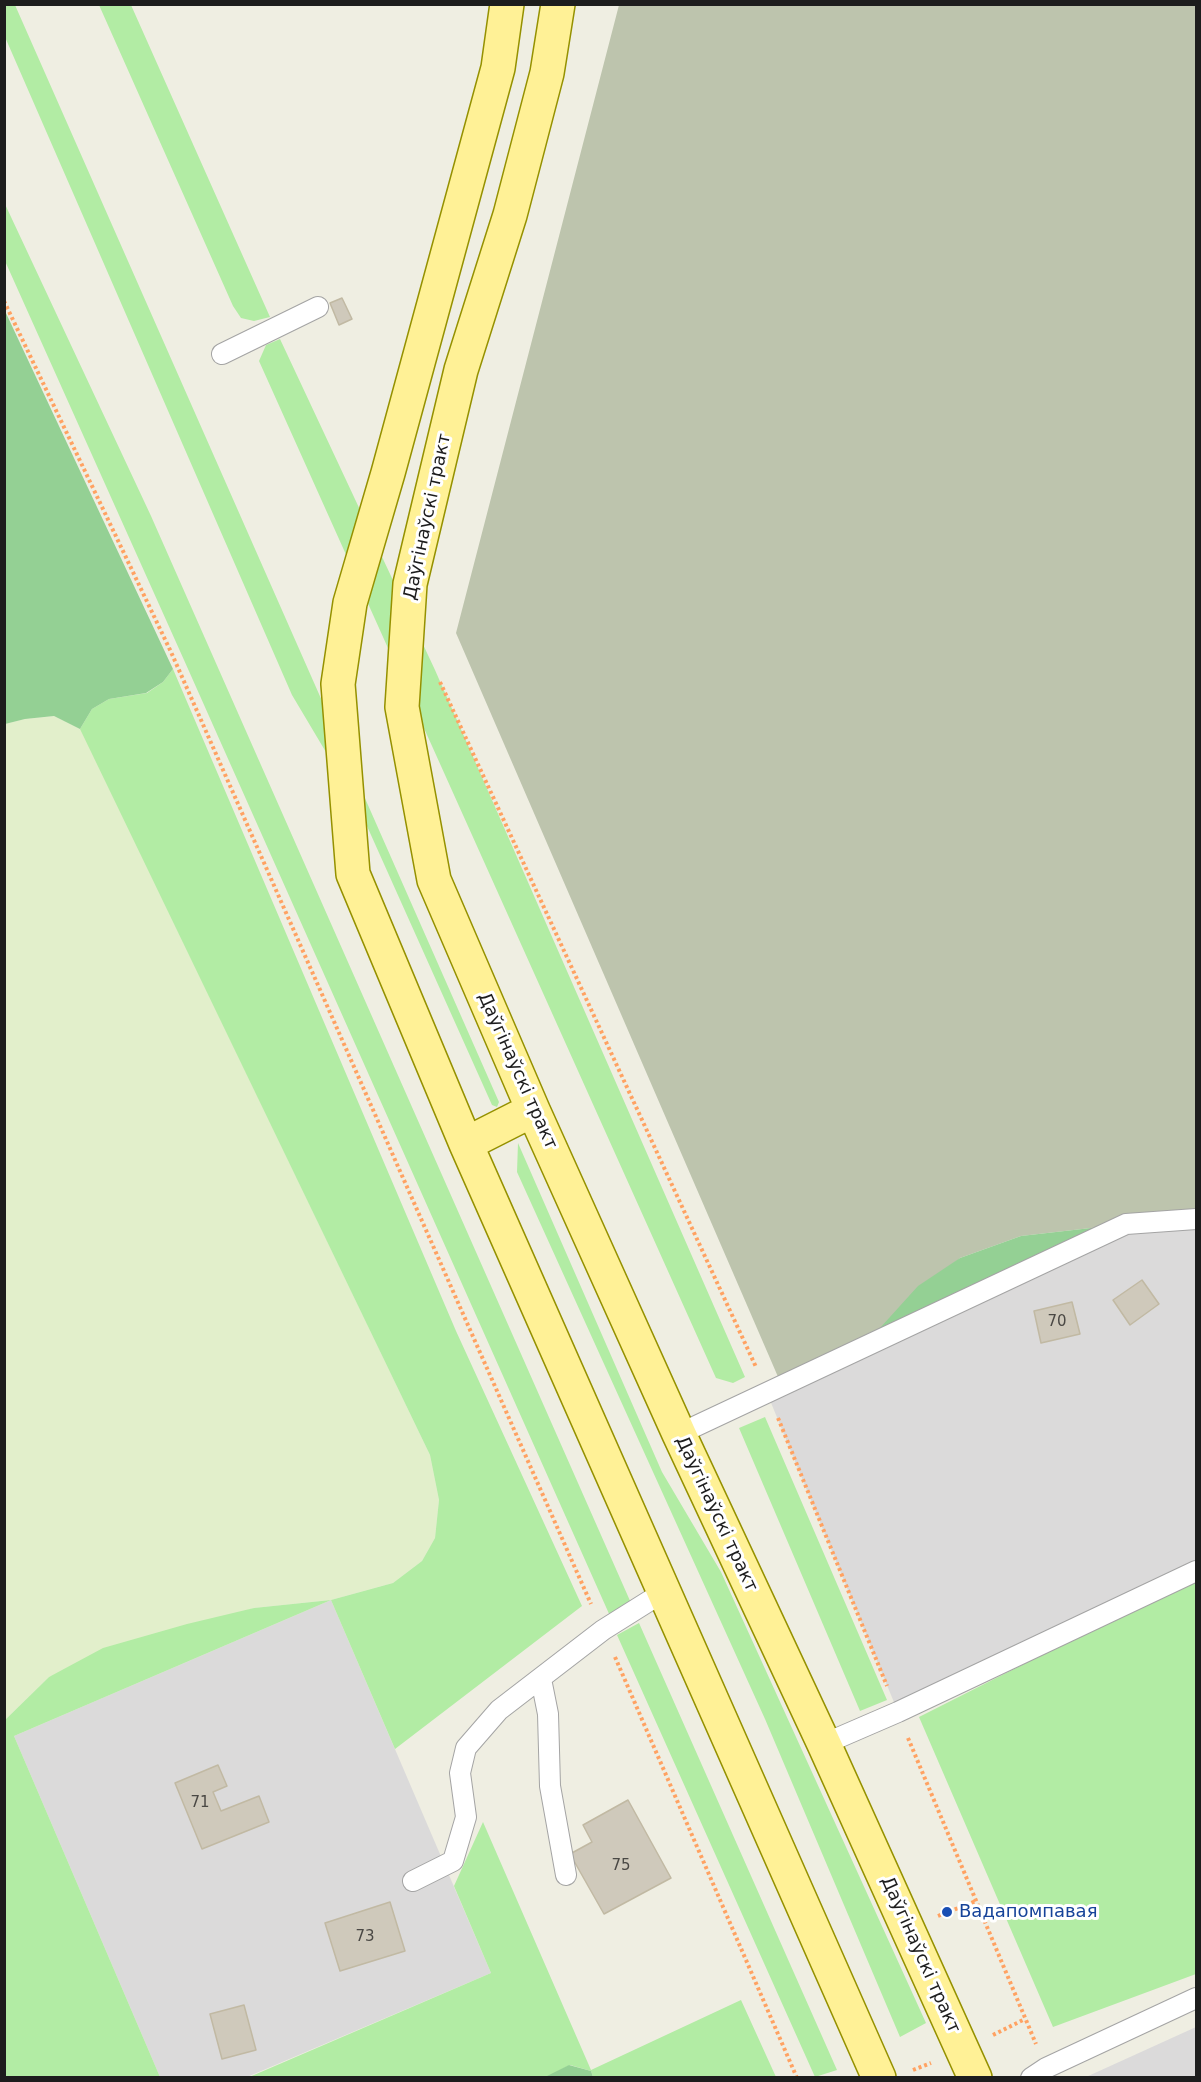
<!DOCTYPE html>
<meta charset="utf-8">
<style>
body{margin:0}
#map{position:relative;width:1201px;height:2082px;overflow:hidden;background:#efeee2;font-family:"DejaVu Sans",sans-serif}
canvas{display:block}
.frame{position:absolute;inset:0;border:6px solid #1d1d1d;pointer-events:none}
</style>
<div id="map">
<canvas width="1201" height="2082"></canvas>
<div class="frame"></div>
</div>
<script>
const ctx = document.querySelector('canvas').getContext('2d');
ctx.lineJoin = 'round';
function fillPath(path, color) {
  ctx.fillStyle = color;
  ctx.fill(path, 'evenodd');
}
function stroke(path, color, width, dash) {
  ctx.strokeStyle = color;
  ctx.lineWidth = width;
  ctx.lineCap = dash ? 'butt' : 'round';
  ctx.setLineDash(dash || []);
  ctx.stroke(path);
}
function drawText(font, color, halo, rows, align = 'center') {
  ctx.font = font + ' "DejaVu Sans",sans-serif';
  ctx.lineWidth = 6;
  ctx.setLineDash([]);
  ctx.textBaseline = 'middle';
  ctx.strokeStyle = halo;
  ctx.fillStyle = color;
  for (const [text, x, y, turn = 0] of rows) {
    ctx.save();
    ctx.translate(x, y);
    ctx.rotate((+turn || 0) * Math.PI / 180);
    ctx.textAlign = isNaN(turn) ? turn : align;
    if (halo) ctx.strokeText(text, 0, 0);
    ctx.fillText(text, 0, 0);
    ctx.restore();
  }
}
fillPath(new Path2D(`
 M 1196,1219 L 1196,1571 L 898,1712 L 767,1393 L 1126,1224 Z
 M 331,1600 L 491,1973 L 247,2077 L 160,2077 L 14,1736 Z
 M 1196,2027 L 1196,2077 L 1086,2077 Z`), '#dbdada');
fillPath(new Path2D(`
 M 619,5 L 1196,5 L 1196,1219 L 1126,1224 L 1021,1236 L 960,1258 L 861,1349 L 782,1386 L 456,633 Z`), '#bdc4ad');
fillPath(new Path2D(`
 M 54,716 L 81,729 L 430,1455 L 439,1500 L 435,1538 L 422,1561 L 393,1583 L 331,1600 L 254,1608 L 49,1677 L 5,1720 L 4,724 L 25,719 Z`), '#e2efcb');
fillPath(new Path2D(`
 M 4,5 L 15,5 L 499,1102 L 497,1107 L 492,1105 L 358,806 L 292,695 L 5,37 Z
 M 99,5 L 131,5 L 270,317 L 254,321 L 241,318 L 233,306 Z
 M 4,202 L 151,516 L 631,1603 L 610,1616 L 184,660 L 5,261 Z
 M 280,339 L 435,670 L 745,1377 L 733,1383 L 716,1378 L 259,361 L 266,345 Z
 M 173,669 L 456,1331 L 582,1606 L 395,1749 L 331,1600 L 14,1736 L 160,2077 L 5,2078 L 5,1720 L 49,1677 L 103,1648 L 187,1624 L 254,1608 L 331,1600 L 393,1583 L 422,1561 L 435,1538 L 439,1500 L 430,1455 L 80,729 L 92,709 L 109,699 L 147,693 L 163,682 Z
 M 518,1143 L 662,1472 L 721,1572 L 926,2023 L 900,2037 L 765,1719 L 517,1172 Z
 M 765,1417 L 887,1700 L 860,1711 L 739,1428 Z
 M 1196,1577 L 1196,1974 L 1053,2027 L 919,1717 Z
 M 639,1623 L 837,2070 L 815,2077 L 617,1635 Z
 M 483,1822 L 591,2070 L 741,2000 L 776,2077 L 593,2077 L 591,2071 L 570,2065 L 545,2078 L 247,2078 L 491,1973 L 454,1886 Z`), '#b2eca4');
fillPath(new Path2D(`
 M 5,311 L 173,669 L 163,682 L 146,693 L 109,699 L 92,709 L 80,729 L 54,716 L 25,719 L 5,724 Z
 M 1126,1224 L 861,1349 L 918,1286 L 960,1258 L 1021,1236 Z
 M 569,2065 L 591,2071 L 593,2077 L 545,2077 Z`), '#94d094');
const building = new Path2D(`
 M 342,298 L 352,319 L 339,325 L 330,303 Z
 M 1142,1280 L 1159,1304 L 1130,1325 L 1113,1300 Z
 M 1072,1302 L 1080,1334 L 1041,1343 L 1034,1311 Z
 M 218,1765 L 227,1786 L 213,1792 L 221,1811 L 259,1796 L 269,1822 L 202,1849 L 175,1783 Z
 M 628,1800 L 671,1878 L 604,1914 L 570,1854 L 592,1842 L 583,1825 Z
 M 390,1902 L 405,1951 L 340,1971 L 325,1923 Z
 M 244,2005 L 256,2050 L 222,2059 L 210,2014 Z`);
fillPath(building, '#cfc9bb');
stroke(building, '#c1b9a3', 1.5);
const service = new Path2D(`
 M 222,354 L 318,307
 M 679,1434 L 1126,1224 L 1196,1219
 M 541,1679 L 548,1714 L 550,1786 L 566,1875
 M 824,1744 L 898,1712 L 1196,1571
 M 413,1881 L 453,1861 L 466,1817 L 460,1773 L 466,1748 L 499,1710 L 603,1630 L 665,1591
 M 1031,2078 L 1046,2068 L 1196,1998`);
const primary = new Path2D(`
 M 507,4 L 498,68 L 388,473 L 350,603 L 338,684 L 353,874 L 466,1144 L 879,2078
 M 558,4 L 547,73 L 510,215 L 461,370 L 410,584 L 402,707 L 434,880 L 533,1110 L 679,1434 L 824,1744 L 975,2078
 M 466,1144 L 533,1110`);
stroke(service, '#a4a4a4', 22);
stroke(primary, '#959100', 36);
stroke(new Path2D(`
 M 4,301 L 171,652 L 591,1604
 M 440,682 L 756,1367
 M 778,1418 L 887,1686
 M 615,1657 L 797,2078
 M 908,1738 L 1036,2044
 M 938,1916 L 976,1901
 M 993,2035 L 1025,2019
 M 913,2070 L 931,2063`), '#ffa262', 4, [3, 3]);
stroke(service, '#fff', 20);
stroke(primary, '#fff196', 33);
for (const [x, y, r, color] of [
 [947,1912,6,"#1a4fb4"]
]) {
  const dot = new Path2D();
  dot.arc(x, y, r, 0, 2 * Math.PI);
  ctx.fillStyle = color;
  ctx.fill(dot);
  stroke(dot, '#fff', 2);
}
drawText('15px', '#4a4844', null, [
 ["70",1057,1322],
 ["71",200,1803],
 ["75",621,1866],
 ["73",365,1937]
]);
drawText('18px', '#1d1d1d', '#fff', [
 ["Даўгінаўскі тракт",428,517,-78],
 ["Даўгінаўскі тракт",517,1071,66],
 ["Даўгінаўскі тракт",716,1514,65],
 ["Даўгінаўскі тракт",920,1955,66]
]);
drawText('18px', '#164399', '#fff', [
 ["Вадапомпавая",959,1912]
], 'left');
</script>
